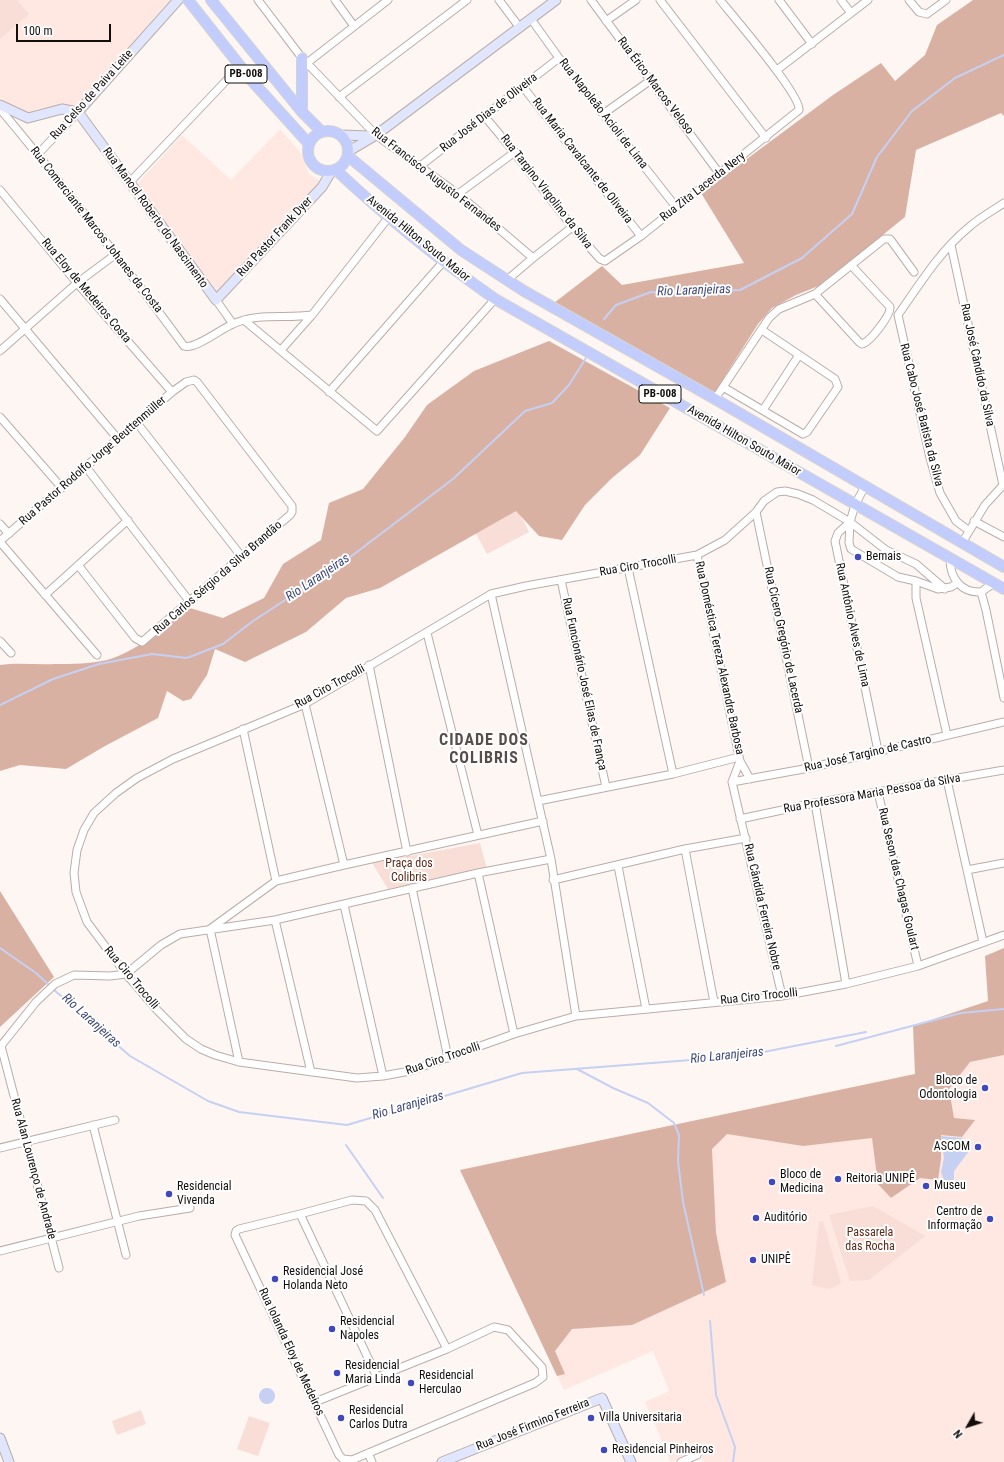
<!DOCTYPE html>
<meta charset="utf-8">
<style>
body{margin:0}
#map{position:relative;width:1004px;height:1462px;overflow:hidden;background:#fef6f3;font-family:"Roboto Condensed",sans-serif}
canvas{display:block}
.north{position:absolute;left:948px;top:1406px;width:40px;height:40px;-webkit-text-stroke:3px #fff;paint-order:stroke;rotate:231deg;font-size:11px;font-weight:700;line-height:16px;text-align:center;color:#120e0c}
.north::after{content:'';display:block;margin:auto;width:14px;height:18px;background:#120e0c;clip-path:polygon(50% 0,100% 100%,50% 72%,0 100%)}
.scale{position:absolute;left:16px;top:24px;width:95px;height:18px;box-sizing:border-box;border:2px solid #120e0c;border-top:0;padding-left:5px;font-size:12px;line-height:14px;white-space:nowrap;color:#120e0c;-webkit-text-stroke:3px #fff;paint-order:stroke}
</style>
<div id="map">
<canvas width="1004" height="1462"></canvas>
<div class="north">N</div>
<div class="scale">100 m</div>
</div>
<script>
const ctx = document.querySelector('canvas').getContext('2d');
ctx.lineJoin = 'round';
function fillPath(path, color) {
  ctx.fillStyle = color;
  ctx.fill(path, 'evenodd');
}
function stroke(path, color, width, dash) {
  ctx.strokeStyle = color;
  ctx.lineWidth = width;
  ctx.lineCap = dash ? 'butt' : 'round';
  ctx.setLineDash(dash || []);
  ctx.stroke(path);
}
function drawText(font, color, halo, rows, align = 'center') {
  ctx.font = font + ' "Roboto Condensed",sans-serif';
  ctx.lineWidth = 4;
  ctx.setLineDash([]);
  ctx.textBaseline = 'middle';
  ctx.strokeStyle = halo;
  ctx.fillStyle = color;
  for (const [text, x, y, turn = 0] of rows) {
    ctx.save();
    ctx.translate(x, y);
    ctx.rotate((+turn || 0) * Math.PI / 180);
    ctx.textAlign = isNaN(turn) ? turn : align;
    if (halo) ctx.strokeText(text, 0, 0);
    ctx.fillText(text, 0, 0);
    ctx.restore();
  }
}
fillPath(new Path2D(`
 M 0,0 L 170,0 L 76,106 L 42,108 L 21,115 L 0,97 Z
 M 280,129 L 300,152 L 309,174 L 322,182 L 217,293 L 137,184 L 182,135 L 231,180 Z
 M 1004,1055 L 1004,1462 L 704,1462 L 700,1451 L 671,1462 L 645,1402 L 669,1391 L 653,1351 L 564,1390 L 460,1170 Z`), '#fee8e1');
fillPath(new Path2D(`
 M 0,0 L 17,0 L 29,14 L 0,39 Z
 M 517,508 L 529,532 L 487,554 L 474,530 Z
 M 480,843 L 487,869 L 388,889 L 372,863 Z
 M 873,1206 L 925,1236 L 869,1280 L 850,1281 L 829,1215 Z
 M 823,1221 L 841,1283 L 830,1289 L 812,1285 L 819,1222 Z
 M 141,1410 L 146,1424 L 117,1435 L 112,1421 Z
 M 249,1416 L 270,1423 L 258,1456 L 237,1449 Z`), '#f8ded6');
fillPath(new Path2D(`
 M 973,0 L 1004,0 L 1004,116 L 1001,113 L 916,150 L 905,217 L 821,285 L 796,295 L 772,308 L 758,324 L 713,395 L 550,306 L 602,266 L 622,285 L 744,263 L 701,193 L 833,95 L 881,63 L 895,81 L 925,55 L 937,25 Z
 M 549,341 L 670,408 L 640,455 L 612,478 L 585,505 L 562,540 L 539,536 L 516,511 L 380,588 L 346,598 L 306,632 L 245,662 L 215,649 L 207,675 L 191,699 L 183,701 L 167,691 L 158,718 L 105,746 L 66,769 L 20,765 L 0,771 L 0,665 C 18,662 36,665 55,664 C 72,664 90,664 107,660 C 138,651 164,627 190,608 L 223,618 L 264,598 L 283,564 L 321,540 L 329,503 L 363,489 L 405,437 L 427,405 L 474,371 Z
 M 0,891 L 54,977 L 0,1027 Z
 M 1004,948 L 1004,1055 L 970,1062 L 949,1089 L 954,1118 L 975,1120 L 962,1137 L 941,1135 L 941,1159 L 938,1180 L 920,1178 L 891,1198 L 878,1184 L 872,1138 L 803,1146 L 727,1134 L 712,1149 L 716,1233 L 726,1282 L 632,1325 L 572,1329 L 555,1351 L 565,1374 L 557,1376 L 460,1170 L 915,1074 L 913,1026 L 988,1001 L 985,956 Z`), '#d9b1a3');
fillPath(new Path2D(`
 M 941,1136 L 963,1138 L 969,1151 L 954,1171 L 954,1179 L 945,1184 L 941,1172 L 944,1158 Z
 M259 1396a8 8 0 1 1 16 0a8 8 0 1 1-16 0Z`), '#c6d0f3');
stroke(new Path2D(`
 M 604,319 L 616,305 L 651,292 L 682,293 L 740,290 L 802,258 L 852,214 L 877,157 L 912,111 L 955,78 L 1004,55
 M 0,705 L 53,679 L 99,664 L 152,654 L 187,658 L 223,644 L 253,621 L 345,561 L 453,479 L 525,411 L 552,403 L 569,385 L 586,358
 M 0,948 L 36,973 L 50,986
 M 53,989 L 130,1056 L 208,1101 L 239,1112 L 347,1125 L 522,1073 L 743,1056 L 866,1032
 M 836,1046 L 961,1013 L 1004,1009
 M 577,1069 L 613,1088 L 648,1103 L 674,1123 L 679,1135 L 678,1161 L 683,1202 L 704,1295
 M 346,1145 L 383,1198
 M 710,1321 L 716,1395 L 735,1447 L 733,1462`), '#c6d0f3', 2);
const street = new Path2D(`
 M 258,0 L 302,58 L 376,135 L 458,194 L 533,258 L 571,228
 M 335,0 L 354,26
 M 499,0 L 520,28
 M 591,0 L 719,173
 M 660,0 L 766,138
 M 779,0 L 812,44
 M 841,0 L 851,13
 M 909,0 L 919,12 L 927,14 L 946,0
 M 531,19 L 559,58 L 676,207
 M 606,21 L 636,0
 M 307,63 L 388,0
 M 777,70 L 868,0
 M 523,87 L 641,236
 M 339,97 L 467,0
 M 0,109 C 65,186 125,266 184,346 C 195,350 222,328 233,324 C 259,312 285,319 312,315
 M 603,114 L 651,80
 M 485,117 C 525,163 559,214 600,259 L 605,261 L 641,236 L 799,110 C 801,95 733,16 720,0
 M 38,154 L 78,112
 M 419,167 L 559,58
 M 129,183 L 240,66
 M 0,190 L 77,283 L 172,392
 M 458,194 L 515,152
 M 951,245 L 1003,485
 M 507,280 L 533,258
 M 815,294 L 859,342 L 862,344 C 870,342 891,315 890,307 L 851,265
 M 0,299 L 118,439
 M 216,300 L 233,324
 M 244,320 L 377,431 L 495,299
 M 281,350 L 312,315 L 388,218
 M 0,351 L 77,283 L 116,254
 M 723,387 L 803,434 L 807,432 L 838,387 L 835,379 L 762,330
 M 329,392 L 443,262
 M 715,399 L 769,318 L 779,309 L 815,294 L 884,239 L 890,239 L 914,272
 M 763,410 L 799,355
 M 0,417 L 62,488
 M 137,423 L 242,557
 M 86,467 L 190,602
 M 865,486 L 855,505 L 850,522 L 838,533 L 835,541 L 878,751
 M 756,512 L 809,768
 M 974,521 L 1004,537
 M 850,522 L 849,543 L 851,549 L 898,577 L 916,581 L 938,589 L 951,587 L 957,583
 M 0,524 L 9,534
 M 968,530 L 956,521 L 940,493 L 930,458 L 898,315 C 919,285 940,251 968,228 C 979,218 992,211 1004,203
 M 0,541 L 172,392 L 186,382 L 194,380 L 197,382 L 292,506 L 292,512 L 290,515 L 142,642 L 135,638 L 78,565
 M 0,542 L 97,655
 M 962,543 L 985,505 L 1004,484
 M 697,555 L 740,761 L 750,779
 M 950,559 C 950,578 961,593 981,592
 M 628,568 L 673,774
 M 561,580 L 606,787
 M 916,581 L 916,598 L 947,735
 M 994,583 L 981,592 L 986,610 L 1004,698
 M 945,589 L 916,564 L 886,550 L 850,522 L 813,500 L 798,494 L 785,491 L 777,492 L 764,501 L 756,512 L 725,540 L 697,555 L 526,586 L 491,594 L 305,704 L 173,759 L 137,778 L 116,793 L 94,813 L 84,830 L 77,850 L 74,873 L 76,892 L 87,922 L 126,974 L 157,1010 L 186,1039 L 201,1049 L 215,1055 L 239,1062 L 357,1078 L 383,1076 L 410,1071 L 514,1034 L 576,1016 L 782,996 L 846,984 L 918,966 L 1004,935
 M 491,594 L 551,859 L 576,1016
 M 45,595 L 128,520
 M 427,633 L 478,835
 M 0,641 L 11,653
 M 369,665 L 407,852
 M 305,704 L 344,865
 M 243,729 L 276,881
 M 740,761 L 732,782 L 782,996
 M 947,780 L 983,942
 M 732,782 L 809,768 L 1004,722
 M 878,792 L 918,966
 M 538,801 L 673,774 L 739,757
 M 815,803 L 846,984
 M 740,819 L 815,803 L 1004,770
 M 685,849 L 714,1002
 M 618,866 L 646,1009
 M 967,870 L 1004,863
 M 478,873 L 514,1034
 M 553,880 L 685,849 L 746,838
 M 412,888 L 448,1058
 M 344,905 L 383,1076
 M 275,920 L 311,1072
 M 1,1046 L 59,1268
 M 0,1047 L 36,1002 L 55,984 L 74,975 L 110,976 L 126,974 L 161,945 L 180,934 L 275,920 L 478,873 L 551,859
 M 239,1062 L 210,929 L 276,881 L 344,865 L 543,821
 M 93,1125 L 126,1255
 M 0,1148 L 115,1120
 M 300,1214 L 377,1377
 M 0,1251 L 139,1216 L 190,1208
 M 315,1402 L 447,1349 L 494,1327 L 508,1330 L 542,1367 L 543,1377 L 535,1383 L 352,1460 L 343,1459 L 339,1455 L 235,1235 L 236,1231 L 239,1229 L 300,1214 L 352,1200 L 366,1201 L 375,1210 L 447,1349
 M 368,1453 L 372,1462
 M 681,1462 L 697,1455`);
const secondary = new Path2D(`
 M 0,105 L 28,118 L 62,109 L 78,112
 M 78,112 L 216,300 L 322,187 L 331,172
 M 78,112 L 178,0
 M 341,135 L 371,136
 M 349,151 L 376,135 L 556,0
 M 0,1438 L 9,1462
 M 442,1462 L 602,1398 L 631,1462`);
const primary = new Path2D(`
 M 188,0 L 252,81 L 309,144
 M 211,0 L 302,112 L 322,132
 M 302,112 L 302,58
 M308 151a20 20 0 1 1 40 0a20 20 0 1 1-40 0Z
 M 348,156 L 461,250 L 524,291 L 715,399 L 1004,567
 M 336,170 C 387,218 438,259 495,299 L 1004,589`);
stroke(street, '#baada8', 9);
stroke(secondary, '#baada8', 11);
stroke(primary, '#d4d4d3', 12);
stroke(street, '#fff', 7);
stroke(secondary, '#e0e6fe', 9);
stroke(primary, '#c2cdfe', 10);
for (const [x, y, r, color] of [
 [858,557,4,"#3f49bd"],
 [985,1088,4,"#3f49bd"],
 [978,1147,4,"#3f49bd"],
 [838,1179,4,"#3f49bd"],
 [772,1182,4,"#3f49bd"],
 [926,1186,4,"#3f49bd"],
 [169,1194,4,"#3f49bd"],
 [756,1218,4,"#3f49bd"],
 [990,1219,4,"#3f49bd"],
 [753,1260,4,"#3f49bd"],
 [275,1279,4,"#3f49bd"],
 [332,1329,4,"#3f49bd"],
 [337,1373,4,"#3f49bd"],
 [411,1383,4,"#3f49bd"],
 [341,1418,4,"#3f49bd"],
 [591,1418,4,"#3f49bd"],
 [604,1450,4,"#3f49bd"]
]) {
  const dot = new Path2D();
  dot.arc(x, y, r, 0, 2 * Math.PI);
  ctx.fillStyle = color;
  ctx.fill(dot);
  stroke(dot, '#fff', 1.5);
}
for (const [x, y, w] of [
 [246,74,42],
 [660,394,42]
]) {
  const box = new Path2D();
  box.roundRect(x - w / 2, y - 9, w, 18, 3);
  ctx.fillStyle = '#fff';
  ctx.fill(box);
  stroke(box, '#120e0c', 1);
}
drawText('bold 11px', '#120e0c', null, [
 ["PB-008",246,74],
 ["PB-008",660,394]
]);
drawText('12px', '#120e0c', '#fff', [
 ["Rua Érico Marcos Veloso",655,86,53],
 ["Rua Celso de Paiva Leite",92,95,-48],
 ["Rua José Dias de Oliveira",489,113,-38],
 ["Rua Napoleão Acioli de Lima",603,114,52],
 ["Rua Maria Cavalcante de Oliveira",582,161,52],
 ["Rua Francisco Augusto Fernandes",436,180,38],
 ["Rua Zita Lacerda Nery",703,187,-38],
 ["Rua Targino Virgolino da Silva",546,192,52],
 ["Rua Manoel Roberto do Nascimento",155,218,54],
 ["Rua Comerciante Marcos Johanes da Costa",96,230,52],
 ["Rua Pastor Frank Dyer",275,237,-47],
 ["Avenida Hilton Souto Maior",418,239,39],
 ["Rua Eloy de Medeiros Costa",86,291,50],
 ["Rua José Cândido da Silva",977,365,78],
 ["Rua Cabo José Batista da Silva",921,415,76],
 ["Avenida Hilton Souto Maior",744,441,30],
 ["Rua Pastor Rodolfo Jorge Beuttenmüller",93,461,-41],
 ["Rua Ciro Trocolli",638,566,-10],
 ["Rua Carlos Sérgio da Silva Brandão",218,578,-41],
 ["Rua Antônio Alves de Lima",852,625,78],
 ["Rua Cícero Gregório de Lacerda",783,640,78],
 ["Rua Doméstica Tereza Alexandre Barbosa",719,658,78],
 ["Rua Funcionário José Elias de França",584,684,78],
 ["Rua Ciro Trocolli",330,687,-29],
 ["Rua José Targino de Castro",868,754,-13],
 ["Rua Professora Maria Pessoa da Silva",872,794,-10],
 ["Rua Seson das Chagas Goulart",898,879,77],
 ["Rua Cândida Ferreira Nobre",762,907,77],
 ["Rua Ciro Trocolli",131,978,50],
 ["Rua Ciro Trocolli",759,997,-6],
 ["Rua Ciro Trocolli",443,1059,-19],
 ["Rua Alan Lourenço de Andrade",33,1169,75],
 ["Rua Iolanda Eloy de Medeiros",291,1352,65],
 ["Rua José Firmino Ferreira",533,1425,-22]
]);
drawText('12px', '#120e0c', '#fff', [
 ["Bemais",866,557],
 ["Bloco de",977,1081,"right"],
 ["Odontologia",977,1095,"right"],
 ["ASCOM",970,1147,"right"],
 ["Bloco de",780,1175],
 ["Medicina",780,1189],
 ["Reitoria UNIPÊ",846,1179],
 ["Museu",934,1186],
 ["Residencial",177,1187],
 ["Vivenda",177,1201],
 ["Centro de",982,1212,"right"],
 ["Informação",982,1226,"right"],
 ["Auditório",764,1218],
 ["UNIPÊ",761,1260],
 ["Residencial José",283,1272],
 ["Holanda Neto",283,1286],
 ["Residencial",340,1322],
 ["Napoles",340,1336],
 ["Residencial",345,1366],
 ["Maria Linda",345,1380],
 ["Residencial",419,1376],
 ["Herculao",419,1390],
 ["Residencial",349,1411],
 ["Carlos Dutra",349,1425],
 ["Villa Universitaria",599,1418],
 ["Residencial Pinheiros",612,1450]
], 'left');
drawText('12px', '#5c2918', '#fff', [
 ["Praça dos",409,864],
 ["Colibris",409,878],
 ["Passarela",870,1233],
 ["das Rocha",870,1247]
]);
drawText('italic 13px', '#3e4877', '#fff', [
 ["Rio Laranjeiras",694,291,-2],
 ["Rio Laranjeiras",318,578,-34],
 ["Rio Laranjeiras",91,1021,42],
 ["Rio Laranjeiras",727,1056,-6],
 ["Rio Laranjeiras",408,1106,-16]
]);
ctx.letterSpacing = '1px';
drawText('bold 16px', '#584d49', '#fff', [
 ["CIDADE DOS",484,741],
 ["COLIBRIS",484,759]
]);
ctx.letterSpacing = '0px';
</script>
